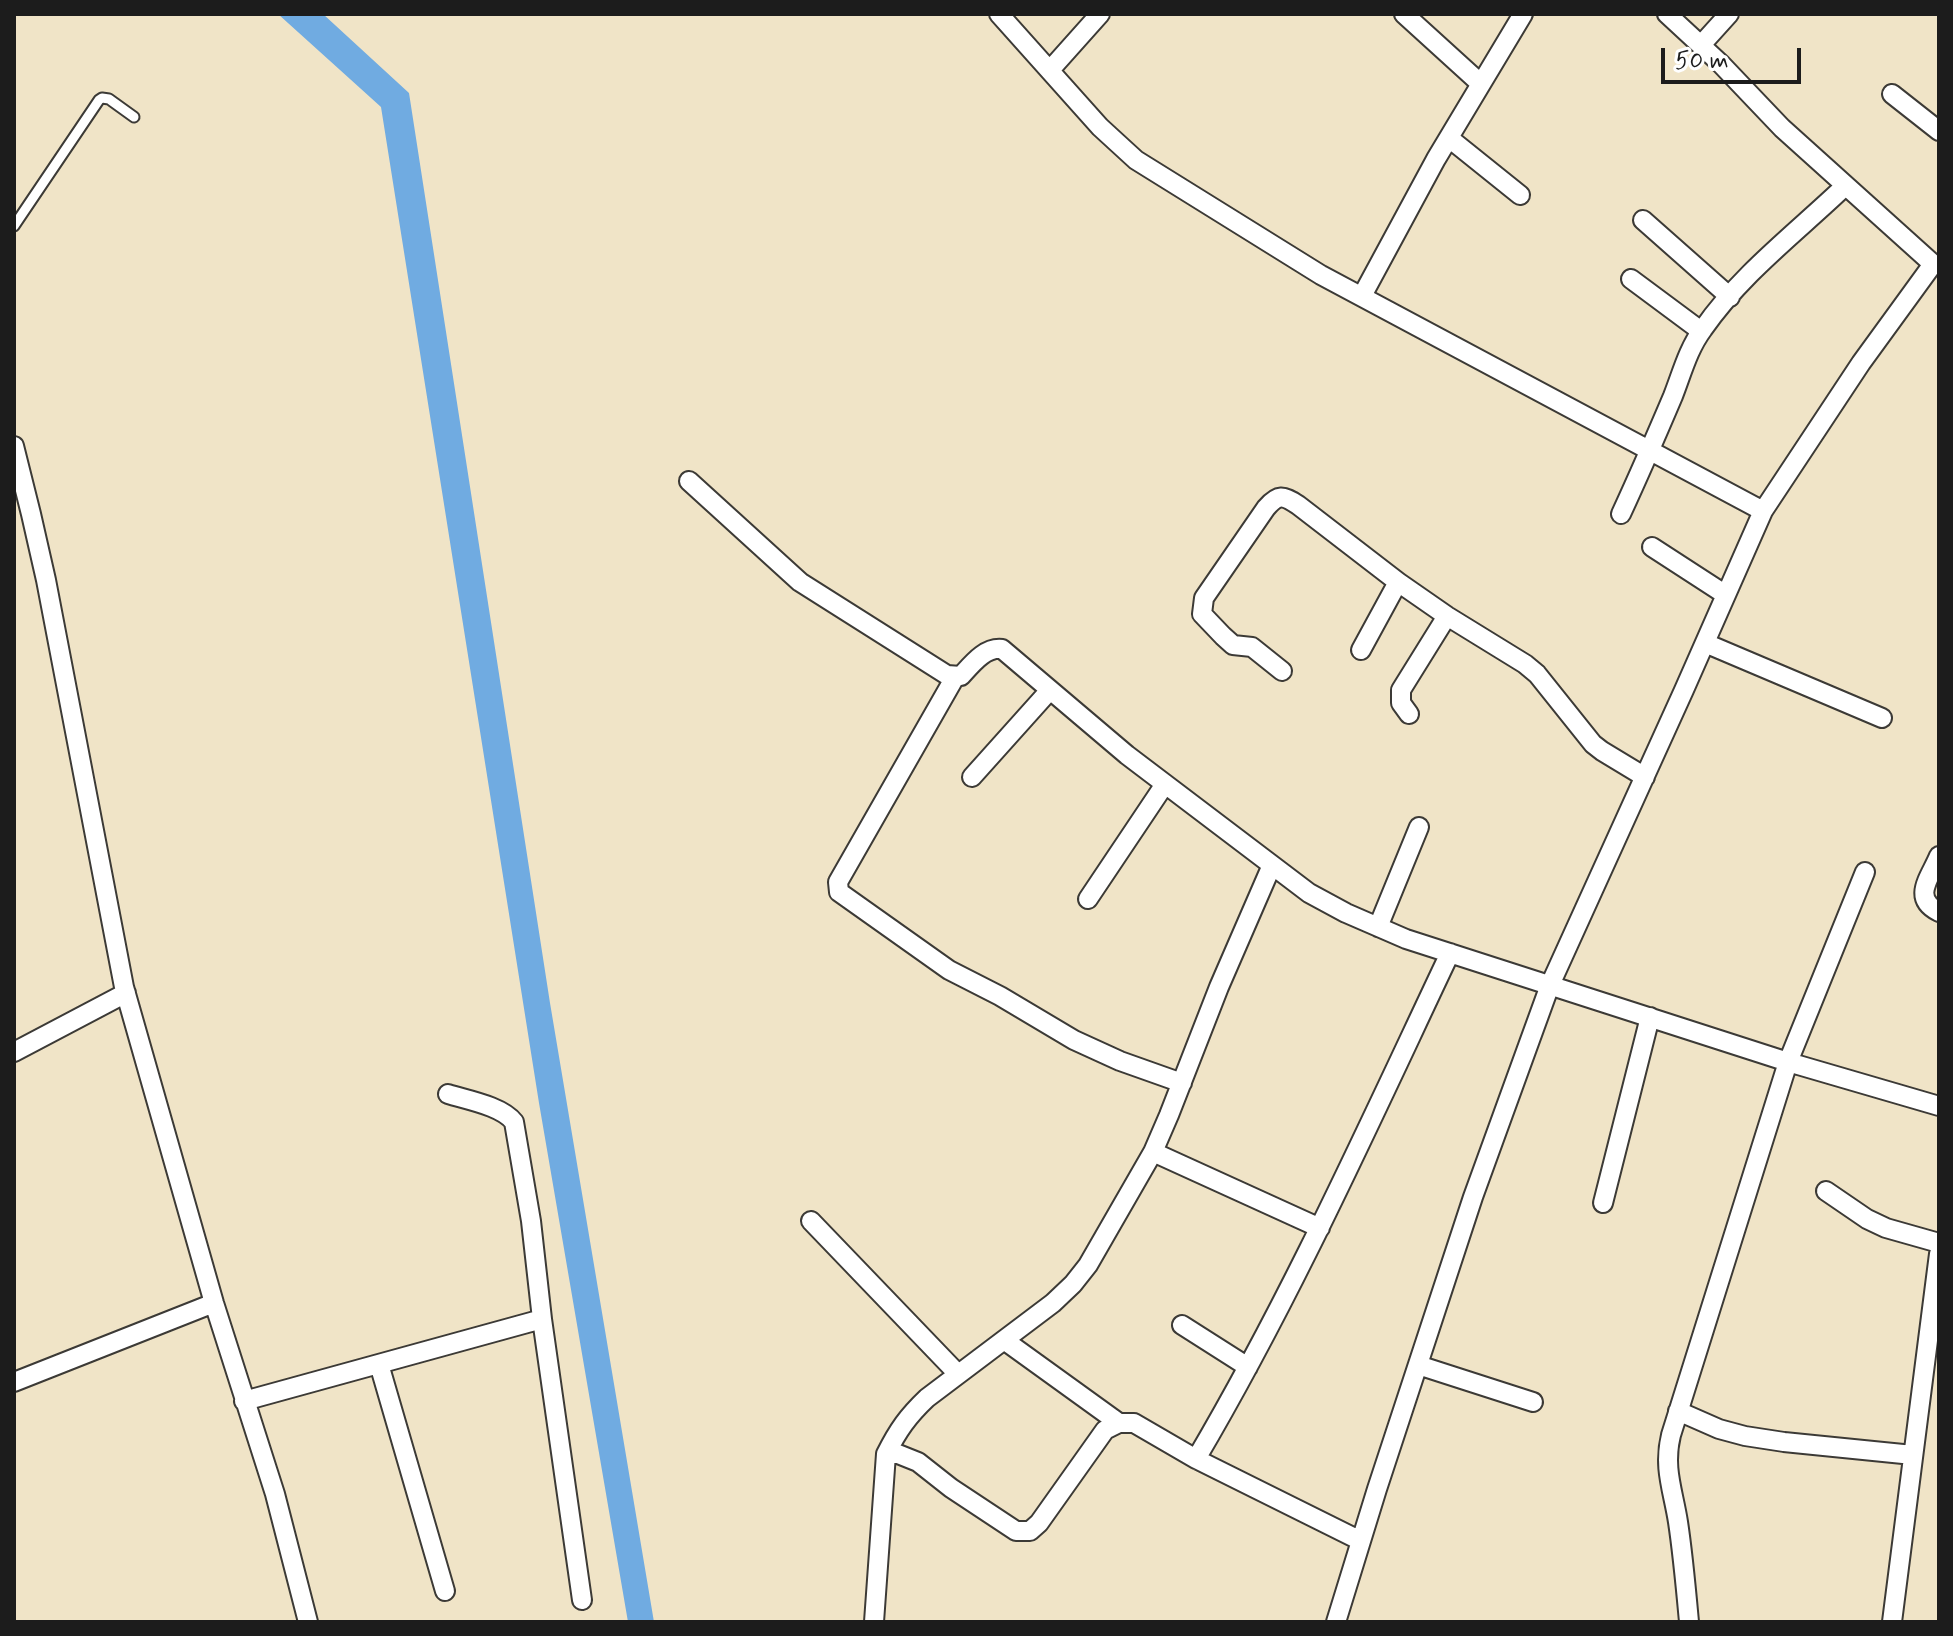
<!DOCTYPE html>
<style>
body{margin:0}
#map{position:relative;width:1953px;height:1636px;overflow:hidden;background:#f0e4c7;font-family:Mynerve,sans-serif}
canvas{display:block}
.frame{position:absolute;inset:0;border:16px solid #1c1c1c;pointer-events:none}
.scale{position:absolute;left:1661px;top:48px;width:140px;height:36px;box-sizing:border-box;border:4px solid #1c1c1c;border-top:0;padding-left:10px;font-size:24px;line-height:28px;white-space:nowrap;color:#1c1c1c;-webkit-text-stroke:6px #fff;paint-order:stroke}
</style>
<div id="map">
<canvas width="1953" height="1636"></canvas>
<div class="frame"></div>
<div class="scale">50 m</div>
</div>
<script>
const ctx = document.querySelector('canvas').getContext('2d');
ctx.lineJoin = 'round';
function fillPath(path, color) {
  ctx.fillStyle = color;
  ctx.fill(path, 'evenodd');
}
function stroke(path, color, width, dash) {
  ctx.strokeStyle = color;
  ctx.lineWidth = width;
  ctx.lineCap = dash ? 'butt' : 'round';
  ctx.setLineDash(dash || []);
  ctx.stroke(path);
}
fillPath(new Path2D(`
 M 278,14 L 323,14 L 409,93 L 550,1003 L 654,1622 L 628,1622 L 539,1103 L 381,107 Z`), '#70abe1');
const lane = new Path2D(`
 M 14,226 L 99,100 L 102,98 L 109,99 L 134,117`);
const street = new Path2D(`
 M 999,14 L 1100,127 L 1136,160 L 1321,275 L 1763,511
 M 1404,14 L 1481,84
 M 1701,45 L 1729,14
 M 1050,70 L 1100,14
 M 1892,94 L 1939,131
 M 1449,138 L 1520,195
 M 1643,220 L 1730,297
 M 1631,279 L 1701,331
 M 1362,296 L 1436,159 L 1523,14
 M 14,446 L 31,514 L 46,580 L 124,987 L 214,1303 L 275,1494 L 308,1622
 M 689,481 L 800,582 L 947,675 L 961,676 C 972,664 985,647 1002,649 L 1127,755 L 1309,893 L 1346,913 L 1406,939 L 1788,1062 L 1939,1106
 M 1621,514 C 1639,475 1656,436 1673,396 C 1682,373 1688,349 1703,329 C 1741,274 1797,232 1845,186
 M 1652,547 L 1726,595
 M 1705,643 L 1882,718
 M 1361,650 L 1398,582
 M 1282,671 L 1252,647 L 1233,645 L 1223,636 L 1202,614 L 1204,598 L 1266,508 C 1278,494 1283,495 1298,505 L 1398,582 L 1447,616 L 1525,664 L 1537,674 L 1593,744 L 1602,751 L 1645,777
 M 955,677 L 838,882 L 839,892 L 949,970 L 1000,996 L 1074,1040 L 1120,1061 L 1182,1083
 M 1409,714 L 1401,703 L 1401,690 L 1447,616
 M 972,777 L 1050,690
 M 1939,856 C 1930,878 1911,898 1939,912
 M 1088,899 L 1165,784
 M 1378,927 L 1419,827
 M 14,1052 L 126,993
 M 448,1094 C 467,1100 502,1106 514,1122 L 531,1221 L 542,1319 L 582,1600
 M 1153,1152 L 1320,1228
 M 1826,1191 L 1867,1219 L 1886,1228 L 1939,1243
 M 1603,1203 L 1650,1017
 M 811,1221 L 958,1374
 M 1182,1325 L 1248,1367
 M 1004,1340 L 1119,1423
 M 379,1364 L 445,1591
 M 1418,1365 L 1533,1402
 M 14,1382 L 214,1303
 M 244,1401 L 542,1319
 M 1678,1411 L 1719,1429 L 1745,1436 L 1784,1442 L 1913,1455
 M 886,1454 L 898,1454 L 918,1462 L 951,1488 L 1016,1531 L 1030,1531 L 1039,1523 L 1105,1430 L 1119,1423 L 1134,1423 L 1196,1459 L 1361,1541
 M 1196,1459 C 1292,1296 1369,1124 1450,953
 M 874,1622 L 886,1454 C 898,1430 908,1416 927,1398 L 1053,1303 L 1073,1284 L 1088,1265 L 1153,1152 L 1169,1115 L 1219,987 L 1272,865
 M 1336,1622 L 1377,1489 L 1473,1197 L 1550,985 L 1684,690 L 1763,511 L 1861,363 L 1933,264 L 1782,128 L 1721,64 L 1667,14
 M 1689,1622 C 1686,1589 1683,1555 1678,1522 C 1673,1490 1663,1468 1671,1435 L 1788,1062 L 1865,872
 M 1892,1622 L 1939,1254`);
stroke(lane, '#3c3a36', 13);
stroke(street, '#3c3a36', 22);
stroke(lane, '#fff', 9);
stroke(street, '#fff', 18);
</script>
